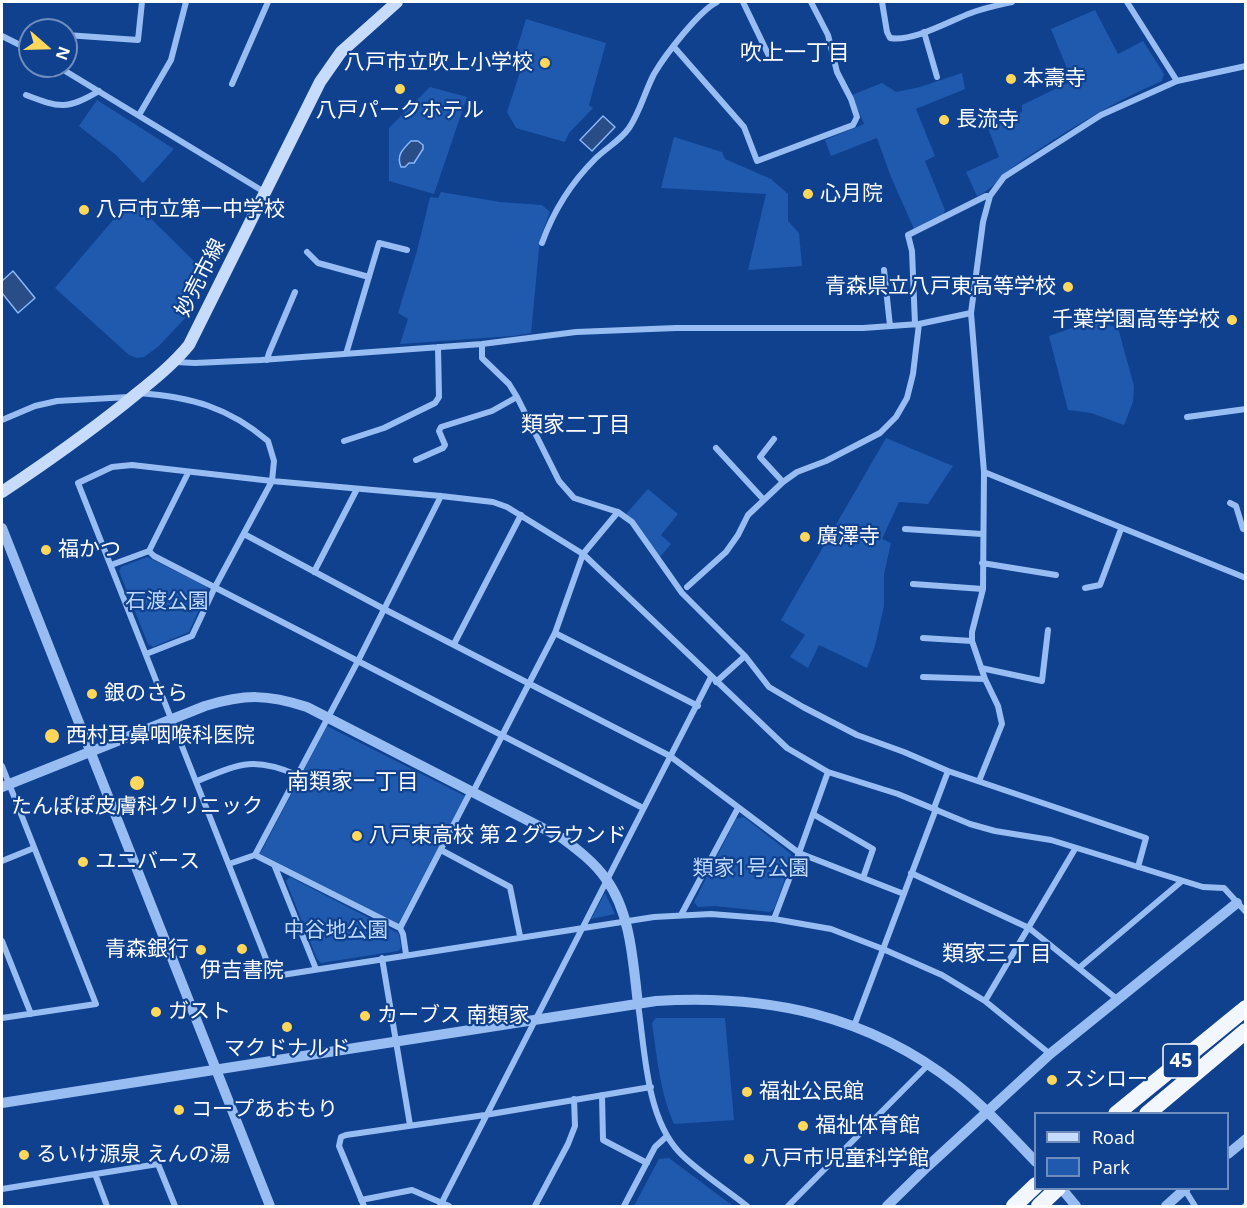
<!DOCTYPE html>
<meta charset="utf-8">
<style>
body{margin:0}
#map{position:relative;width:1247px;height:1208px;overflow:hidden;background:#0f418f;font-family:"Open Sans",sans-serif}
canvas{display:block}
.frame{position:absolute;inset:0;border:3px solid #fff;pointer-events:none}
.legend{position:absolute;left:1034px;top:1112px;width:195px;height:78px;box-sizing:border-box;background:#0f418f;border:2px solid #6f8dbc;margin:0;padding:8px 10px;list-style:none;font-size:18px;color:#fff}
.legend li{display:flex;align-items:center;gap:12px;height:30px}
.legend b{width:30px;border:2px solid #6f8dbc}
.north{position:absolute;left:18px;top:18px;width:60px;height:60px;box-sizing:border-box;background:#0f418f;border:2px solid #6f8dbc;border-radius:50%;rotate:110deg;font-size:16px;font-weight:700;line-height:24px;text-align:center;color:#fff}
.north::after{content:'';display:block;margin:auto;width:21px;height:27px;background:#ffd75a;clip-path:polygon(50% 0,100% 100%,50% 72%,0 100%)}
</style>
<div id="map">
<canvas width="1247" height="1208"></canvas>
<div class="frame"></div>
<ul class="legend">
<li><b style="height:8px;background:#c7dcfd"></b>Road</li>
<li><b style="height:16px;background:#205aae"></b>Park</li>
</ul>
<div class="north">N</div>
</div>
<script>
const ctx = document.querySelector('canvas').getContext('2d');
ctx.lineJoin = 'round';
function fillPath(path, color) {
  ctx.fillStyle = color;
  ctx.fill(path, 'evenodd');
}
function stroke(path, color, width, dash) {
  ctx.strokeStyle = color;
  ctx.lineWidth = width;
  ctx.lineCap = dash ? 'butt' : 'round';
  ctx.setLineDash(dash || []);
  ctx.stroke(path);
}
function drawText(font, color, halo, rows, align = 'center') {
  ctx.font = font + ' "Open Sans","Noto Sans JP",sans-serif';
  ctx.lineWidth = 4.5;
  ctx.setLineDash([]);
  ctx.textBaseline = 'middle';
  ctx.strokeStyle = halo;
  ctx.fillStyle = color;
  for (const [text, x, y, turn = 0] of rows) {
    ctx.save();
    ctx.translate(x, y);
    ctx.rotate((+turn || 0) * Math.PI / 180);
    ctx.textAlign = isNaN(turn) ? turn : align;
    if (halo) ctx.strokeText(text, 0, 0);
    ctx.fillText(text, 0, 0);
    ctx.restore();
  }
}
fillPath(new Path2D(`
 M 1095,10 L 1118,54 L 1143,41 L 1164,74 L 1162,81 C 1111,103 1066,131 1020,162 C 1004,172 994,189 977,196 L 966,172 L 999,157 L 987,125 L 1022,112 L 1022,105 L 1072,81 L 1051,29 Z
 M 526,19 L 606,43 L 589,105 L 593,108 L 569,133 L 565,142 L 516,128 L 507,112 L 520,72 L 511,68 Z
 M 962,73 L 965,89 L 916,109 L 935,156 L 925,161 L 945,210 L 943,215 L 914,229 L 891,177 L 877,138 L 831,156 L 825,140 L 864,124 L 852,95 L 882,83 L 896,92 L 920,87 Z
 M 430,87 L 467,97 L 434,194 L 389,181 L 389,128 Z
 M 97,100 L 174,149 L 143,183 L 116,155 L 79,126 Z
 M 674,137 L 722,152 L 725,159 L 771,179 L 788,194 L 788,221 L 799,233 L 802,266 L 748,270 L 766,194 L 661,188 Z
 M 441,192 L 500,202 L 542,205 L 550,212 L 540,239 L 531,333 L 513,336 L 400,344 L 408,319 L 398,313 L 417,251 L 430,197 L 438,198 Z
 M 131,199 L 204,271 L 205,283 L 194,296 L 187,316 L 159,346 L 144,357 L 137,358 L 129,355 L 55,288 Z
 M 1095,320 L 1118,328 L 1134,386 L 1133,402 L 1124,425 L 1091,413 L 1068,410 L 1049,336 Z
 M 886,438 L 953,466 L 928,504 L 899,502 L 882,539 L 891,543 L 884,574 L 884,606 L 875,646 L 867,668 L 819,645 L 808,668 L 790,657 L 805,635 L 781,620 Z
 M 648,489 L 678,514 L 661,535 L 671,544 L 660,557 L 634,520 L 626,514 Z
 M 147,557 L 206,586 L 208,590 L 189,632 L 153,647 L 148,644 L 119,571 L 121,567 Z
 M 327,726 L 465,796 L 398,924 L 260,854 Z
 M 744,817 L 791,854 L 792,859 L 774,909 L 770,912 L 715,906 L 698,907 L 694,902 L 736,819 Z
 M 290,877 L 396,932 L 399,934 L 401,948 L 398,951 L 321,963 L 317,959 L 286,881 Z
 M 605,893 L 615,914 L 591,919 Z
 M 656,1018 L 725,1018 L 734,1120 L 674,1124 C 660,1093 657,1057 652,1023 Z
 M 669,1158 L 733,1206 L 634,1206 L 659,1159 Z`), '#205aae');
const water = new Path2D(`
 M 603,116 L 615,127 L 592,151 L 580,140 Z
 M 411,141 L 418,141 L 423,145 L 423,149 L 414,163 L 409,163 L 405,167 L 401,167 C 396,155 403,149 411,141 Z
 M 13,271 L 35,298 L 18,313 L 2,293 L 2,281 Z`);
fillPath(water, '#284d87');
stroke(water, '#89b7f7', 1.5);
stroke(new Path2D(`
 M 743,2 L 769,56
 M 882,2 L 887,32 L 890,38 C 914,42 949,21 971,13 C 984,8 999,5 1012,2
 M 1127,2 L 1177,81
 M 924,32 L 937,77
 M 66,35 L 138,40 L 142,2
 M 2,36 L 30,50
 M 674,47 L 744,127 L 757,161 L 853,125 L 857,117 L 851,99 L 837,72 L 828,35 L 811,2
 M 57,66 L 266,193
 M 232,84 L 268,2
 M 26,95 C 60,108 67,110 99,91
 M 139,115 L 171,60 L 186,2
 M 542,243 C 553,212 572,182 595,159 C 606,148 621,140 629,128 C 640,112 645,91 654,74 C 665,55 699,11 717,2
 M 307,252 L 318,263 L 369,277
 M 884,270 L 890,326
 M 915,324 L 912,251 L 908,235 L 986,196 L 990,196
 M 482,344 L 482,358 L 509,384 L 517,397 L 559,481 L 574,498 L 618,512 L 632,522 L 682,593 L 745,656 L 769,687 L 803,707 L 857,735 L 904,752 L 948,771 L 1146,838 L 1138,867
 M 346,354 L 379,243 L 407,250
 M 267,360 L 269,353 L 295,292
 M 175,362 L 195,363 L 261,360 L 482,344 L 576,332 L 676,328 L 863,328 L 919,324 L 971,313
 M 139,393 C 191,397 228,407 268,441 L 274,461 L 272,481 L 215,587 L 192,636 L 146,654
 M 1187,417 L 1246,409
 M 2,420 L 35,406 L 57,401 L 129,397
 M 774,439 L 760,457 L 783,482
 M 344,441 L 384,428 L 435,403 L 439,397 L 438,347
 M 716,448 L 764,500
 M 416,460 L 443,448 L 445,445 L 439,431 L 441,427 L 492,411 L 517,397
 M 984,472 L 1246,578
 M 441,496 L 358,661 L 255,855 L 400,928 L 471,791
 M 1230,503 L 1236,506 L 1243,529 L 1246,530
 M 905,529 L 982,534
 M 244,534 L 384,609 L 670,756 L 799,853 L 904,894
 M 149,551 L 154,556 L 643,808
 M 982,563 L 1056,575
 M 111,565 L 149,551 L 188,473
 M 314,572 L 357,489
 M 913,584 L 983,589
 M 687,587 L 726,552 L 738,535 L 748,515 L 783,482 L 797,472 L 826,461 L 880,433 L 896,417 L 907,398 L 913,374 L 919,324
 M 1085,588 L 1100,585 L 1121,529
 M 555,633 L 698,706
 M 923,638 L 972,641
 M 454,644 L 521,515
 M 981,668 L 1042,681 L 1048,630
 M 923,677 L 985,679
 M 716,682 L 745,656
 M 2,766 L 96,1004 L 2,1018
 M 197,781 C 239,764 253,756 297,775
 M 979,781 L 1002,724 L 998,706 L 985,679 L 972,641 L 972,632 L 983,589 L 984,472 L 971,313 L 983,222 L 990,196 L 1004,177 L 1101,115 L 1177,81 L 1246,66
 M 473,792 L 555,633 L 583,554 L 618,512
 M 934,808 L 948,771
 M 813,814 L 873,849 L 863,878
 M 441,850 L 510,887 L 520,936
 M 2,861 L 34,848
 M 229,864 L 255,855
 M 275,867 L 316,969
 M 911,873 L 1029,928 L 1117,999
 M 681,915 L 738,808
 M 774,919 L 799,853 L 828,772
 M 400,928 L 403,934 L 406,954
 M 2,941 L 31,1014
 M 382,958 L 410,1125
 M 1079,968 L 1182,881
 M 985,1001 L 1075,849
 M 638,1004 C 645,1050 646,1117 679,1152 C 696,1170 727,1190 747,1206
 M 854,1026 L 936,809
 M 1050,1054 L 985,1001 L 942,975 L 883,949 L 831,929 L 774,919 L 711,914 L 654,917 L 282,975 L 274,973 L 268,964 L 78,483 L 112,467 L 132,465 L 272,481 L 441,496 L 493,502 L 507,507 L 583,554 L 787,748 L 828,772 L 898,794 L 970,824 L 995,831 L 1051,840 L 1203,887 L 1224,888 L 1246,912
 M 602,1095 L 603,1140 L 647,1163
 M 95,1174 L 107,1206
 M 2,1189 L 158,1164 L 175,1206
 M 1185,1190 L 1195,1206
 M 361,1200 L 412,1190 L 449,1206
 M 364,1206 L 339,1146 L 341,1137 L 346,1135 L 485,1115 L 651,1087
 M 440,1206 L 711,677
 M 535,1206 L 568,1144 L 575,1126 L 574,1099
 M 624,1206 L 655,1147 L 667,1136
 M 788,1206 L 928,1065
 M 1245,1206 L 1246,1206`), '#98bdf3', 6);
stroke(new Path2D(`
 M 2,528 L 270,1206
 M 2,787 L 205,706 C 245,694 267,694 307,707 L 562,838 C 578,850 594,862 606,879 C 631,913 633,963 638,1004
 M 2,1103 L 656,1001 C 768,994 868,1015 957,1085 C 986,1108 1010,1135 1036,1162
 M 1228,1154 L 1246,1139
 M 1061,1188 L 1076,1206
 M 887,1206 L 927,1167 L 1050,1054 L 1237,903
 M 1166,1206 L 1186,1188`), '#98bdf3', 10);
stroke(new Path2D(`
 M 2,492 C 44,464 85,435 124,404 C 147,385 170,368 189,345 L 320,82 L 341,52 L 397,2`), '#c7dcfd', 12);
stroke(new Path2D(`
 M 1116,1114 L 1246,1008
 M 1147,1114 L 1246,1031
 M 1014,1206 L 1036,1185
 M 1039,1206 L 1058,1188`), '#f2f6ff', 16);
for (const [x, y, r, color] of [
 [545,63,6,"#ffd75a"],
 [1011,79,6,"#ffd75a"],
 [400,89,6,"#ffd75a"],
 [944,120,6,"#ffd75a"],
 [808,194,6,"#ffd75a"],
 [84,210,6,"#ffd75a"],
 [1068,287,6,"#ffd75a"],
 [1232,320,6,"#ffd75a"],
 [805,537,6,"#ffd75a"],
 [46,550,6,"#ffd75a"],
 [92,694,6,"#ffd75a"],
 [52,736,8,"#ffd75a"],
 [137,783,8,"#ffd75a"],
 [357,836,6,"#ffd75a"],
 [83,862,6,"#ffd75a"],
 [242,949,6,"#ffd75a"],
 [201,950,6,"#ffd75a"],
 [156,1012,6,"#ffd75a"],
 [365,1016,6,"#ffd75a"],
 [287,1027,6,"#ffd75a"],
 [1052,1080,6,"#ffd75a"],
 [747,1092,6,"#ffd75a"],
 [179,1110,6,"#ffd75a"],
 [803,1126,6,"#ffd75a"],
 [24,1155,6,"#ffd75a"],
 [749,1159,6,"#ffd75a"]
]) {
  const dot = new Path2D();
  dot.arc(x, y, r, 0, 2 * Math.PI);
  ctx.fillStyle = color;
  ctx.fill(dot);
  stroke(dot, '#0f418f', 2);
}
for (const [x, y, w] of [
 [1181,1061,36]
]) {
  const box = new Path2D();
  box.roundRect(x - w / 2, y - 17, w, 34, 4.5);
  ctx.fillStyle = '#0f418f';
  ctx.fill(box);
  stroke(box, '#fff', 1.5);
}
drawText('bold 20px', '#fff', null, [
 ["45",1181,1061]
]);
drawText('21px', '#fff', '#0f418f', [
 ["八戸市立吹上小学校",533,63,"right"],
 ["本壽寺",1023,79],
 ["八戸パークホテル",400,111,"center"],
 ["長流寺",956,120],
 ["心月院",820,194],
 ["八戸市立第一中学校",96,210],
 ["青森県立八戸東高等学校",1056,287,"right"],
 ["千葉学園高等学校",1220,320,"right"],
 ["廣澤寺",817,537],
 ["福かつ",58,550],
 ["銀のさら",104,694],
 ["西村耳鼻咽喉科医院",66,736],
 ["たんぽぽ皮膚科クリニック",137,807,"center"],
 ["八戸東高校 第２グラウンド",369,836],
 ["ユニバース",95,862],
 ["青森銀行",189,950,"right"],
 ["伊吉書院",242,971,"center"],
 ["ガスト",168,1012],
 ["カーブス 南類家",377,1016],
 ["マクドナルド",287,1049,"center"],
 ["スシロー",1064,1080],
 ["福祉公民館",759,1092],
 ["コープあおもり",191,1110],
 ["福祉体育館",815,1126],
 ["るいけ源泉 えんの湯",36,1155],
 ["八戸市児童科学館",761,1159]
], 'left');
drawText('21px', '#fff', '#0f418f', [
 ["妙売市線",201,278,-63]
]);
drawText('21px', '#bfd8fe', '#0f418f', [
 ["石渡公園",167,602],
 ["類家1号公園",751,869],
 ["中谷地公園",336,931]
]);
drawText('22px', '#fff', '#0f418f', [
 ["吹上一丁目",795,54],
 ["類家二丁目",576,426],
 ["南類家一丁目",353,783],
 ["類家三丁目",997,955]
]);
</script>
